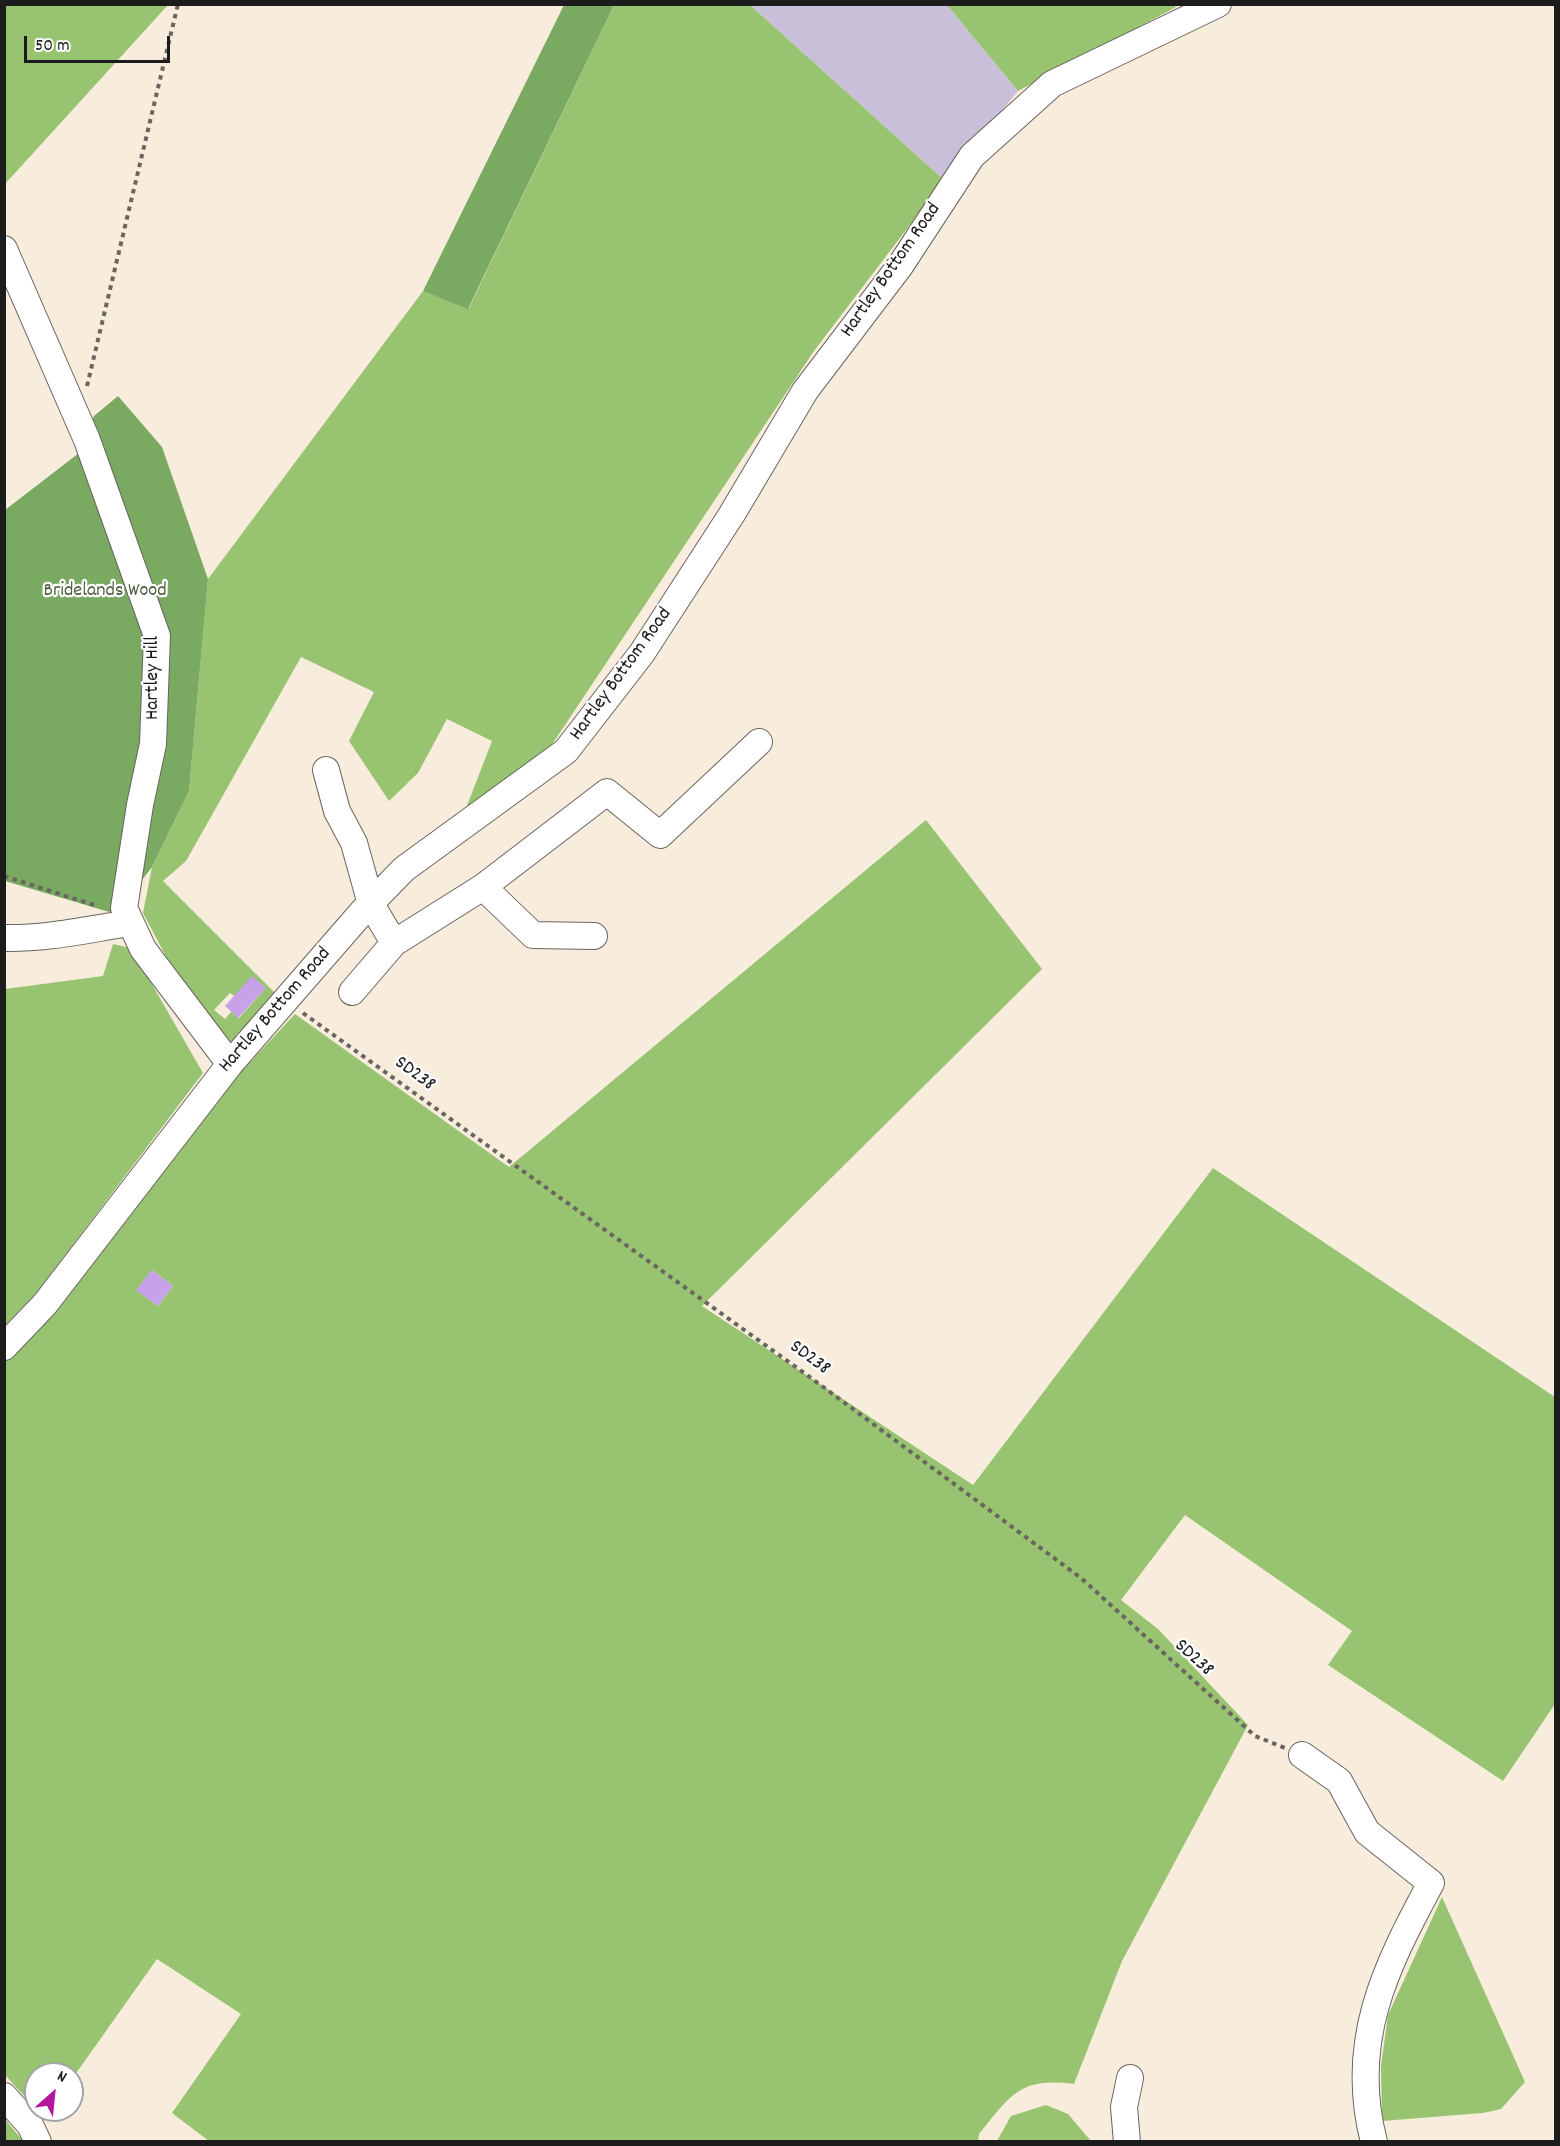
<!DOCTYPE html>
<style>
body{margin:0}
#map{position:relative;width:1560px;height:2146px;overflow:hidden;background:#f8eddd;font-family:Dekko,sans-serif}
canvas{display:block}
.frame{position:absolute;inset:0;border:6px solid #1c1c1c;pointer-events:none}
.north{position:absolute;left:24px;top:2062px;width:60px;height:60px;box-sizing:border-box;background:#fff;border:2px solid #a4a4a4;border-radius:50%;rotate:27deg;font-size:16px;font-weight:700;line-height:24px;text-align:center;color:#1c1c1c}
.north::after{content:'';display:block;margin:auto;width:21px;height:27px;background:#b5179e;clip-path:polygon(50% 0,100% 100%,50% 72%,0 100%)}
.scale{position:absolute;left:24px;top:36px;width:146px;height:27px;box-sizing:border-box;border:3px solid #1c1c1c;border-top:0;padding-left:8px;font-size:18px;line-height:21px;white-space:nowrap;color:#1c1c1c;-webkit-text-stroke:4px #fff;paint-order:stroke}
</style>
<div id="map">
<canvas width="1560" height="2146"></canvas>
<div class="frame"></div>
<div class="north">N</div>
<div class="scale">50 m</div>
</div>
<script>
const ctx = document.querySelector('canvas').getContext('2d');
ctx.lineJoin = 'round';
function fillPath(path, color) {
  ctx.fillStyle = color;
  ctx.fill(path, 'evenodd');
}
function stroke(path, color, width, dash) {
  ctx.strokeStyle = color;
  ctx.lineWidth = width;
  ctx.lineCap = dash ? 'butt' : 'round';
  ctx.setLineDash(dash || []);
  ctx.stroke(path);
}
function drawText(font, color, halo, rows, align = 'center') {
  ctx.font = font + ' Dekko,sans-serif';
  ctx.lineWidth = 4.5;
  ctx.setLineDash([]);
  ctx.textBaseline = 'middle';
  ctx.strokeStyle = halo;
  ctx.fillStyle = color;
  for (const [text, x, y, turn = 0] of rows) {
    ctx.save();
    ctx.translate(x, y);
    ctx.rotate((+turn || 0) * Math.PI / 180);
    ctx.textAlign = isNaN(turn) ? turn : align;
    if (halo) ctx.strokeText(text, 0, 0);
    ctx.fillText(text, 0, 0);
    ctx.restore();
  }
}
fillPath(new Path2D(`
 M 750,5 L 947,5 L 1018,91 L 944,180 Z`), '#c8bfd8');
fillPath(new Path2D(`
 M 5,4 L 168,5 L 5,184 L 4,5 Z
 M 1173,4 L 1176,7 L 1018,91 L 947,5 Z
 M 614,5 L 750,5 L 944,180 L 814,351 L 551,746 L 463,816 L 492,741 L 447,719 L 418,773 L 389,801 L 349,741 L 374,692 L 301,657 L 186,861 L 163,881 L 276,994 L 235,1041 L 219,1041 L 179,981 L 143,913 L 152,867 L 189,791 L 208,579 L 423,291 L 469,308 ZM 265,989 L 239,1018 L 231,1012 L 225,1019 L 214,1010 L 230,993 L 234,996 Z
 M 926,820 L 1042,969 L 702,1306 L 973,1485 L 1213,1168 L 1555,1397 L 1555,1704 L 1503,1781 L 1328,1665 L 1352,1631 L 1185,1515 L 1121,1600 L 1158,1629 L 1248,1725 L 1122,1961 L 1074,2084 C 1019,2077 1011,2095 979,2134 L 978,2141 L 209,2141 L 172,2113 L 241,2014 L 157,1959 L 72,2079 L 72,2074 L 36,2074 L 36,2109 L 5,2075 L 5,1362 L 34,1328 L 159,1160 L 295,1014 L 509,1167 ZM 152,1270 L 173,1286 L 158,1306 L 137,1290 Z
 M 113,944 L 131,948 L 203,1073 L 38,1291 L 5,1326 L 5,989 L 103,976 Z
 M 1442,1897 L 1525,2082 L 1501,2109 L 1483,2113 L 1382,2121 L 1381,2066 L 1388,2015 Z
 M 1046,2105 L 1068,2114 L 1091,2141 L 997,2141 L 1011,2116 Z
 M 4,2118 L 23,2141 L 5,2141 Z`), '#98c370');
fillPath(new Path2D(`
 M 564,5 L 614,5 L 468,309 L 423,291 Z
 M 118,396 L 162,447 L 208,579 L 189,791 L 152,867 L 116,914 L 5,881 L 5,510 L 79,453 L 94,416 Z`), '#7aa962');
fillPath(new Path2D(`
 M 252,976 L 266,988 L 238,1018 L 225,1006 Z
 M 152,1270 L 173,1286 L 158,1306 L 136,1290 Z`), '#c7a2e8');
const minor = new Path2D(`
 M 4,249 L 87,440 L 157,636 L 153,744 L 140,805 L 124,908 L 143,949 L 230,1064
 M 326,770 L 337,811 L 354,843 L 371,904 L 394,943
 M 483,887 L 533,935 L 594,936
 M 4,938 C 47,939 89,929 131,923
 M 352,992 L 394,943 L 483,887 L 607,792 L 660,835 L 759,742
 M 4,1347 L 45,1304 L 230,1064 L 363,911 L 404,869 L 566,751 L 642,653 L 732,514 L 805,391 L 900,266 L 972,156 L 1052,84 L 1218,4
 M 1302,1755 L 1339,1781 L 1367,1832 L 1431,1883 C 1385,1968 1348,2042 1374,2142
 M 4,2096 L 30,2125 L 38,2142
 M 1127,2142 L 1124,2107 L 1130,2078`);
stroke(minor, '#696560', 28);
stroke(new Path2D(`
 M 87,386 L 178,4
 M 4,876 L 94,905
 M 303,1013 L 807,1375 L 1081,1578 L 1255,1736 L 1285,1748`), '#696560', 4, [4.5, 4.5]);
stroke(minor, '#fff', 26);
drawText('20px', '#1c1c1c', '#fff', [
 ["Hartley Bottom Road",892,271,-55],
 ["Hartley Bottom Road",622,675,-54],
 ["Hartley Hill",154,678,-90],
 ["Hartley Bottom Road",276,1011,-49],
 ["SD238",414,1075,36],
 ["SD238",809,1359,36],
 ["SD238",1193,1659,42]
]);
drawText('20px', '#4e5f3e', '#fff', [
 ["Bridelands Wood",105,592]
]);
</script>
